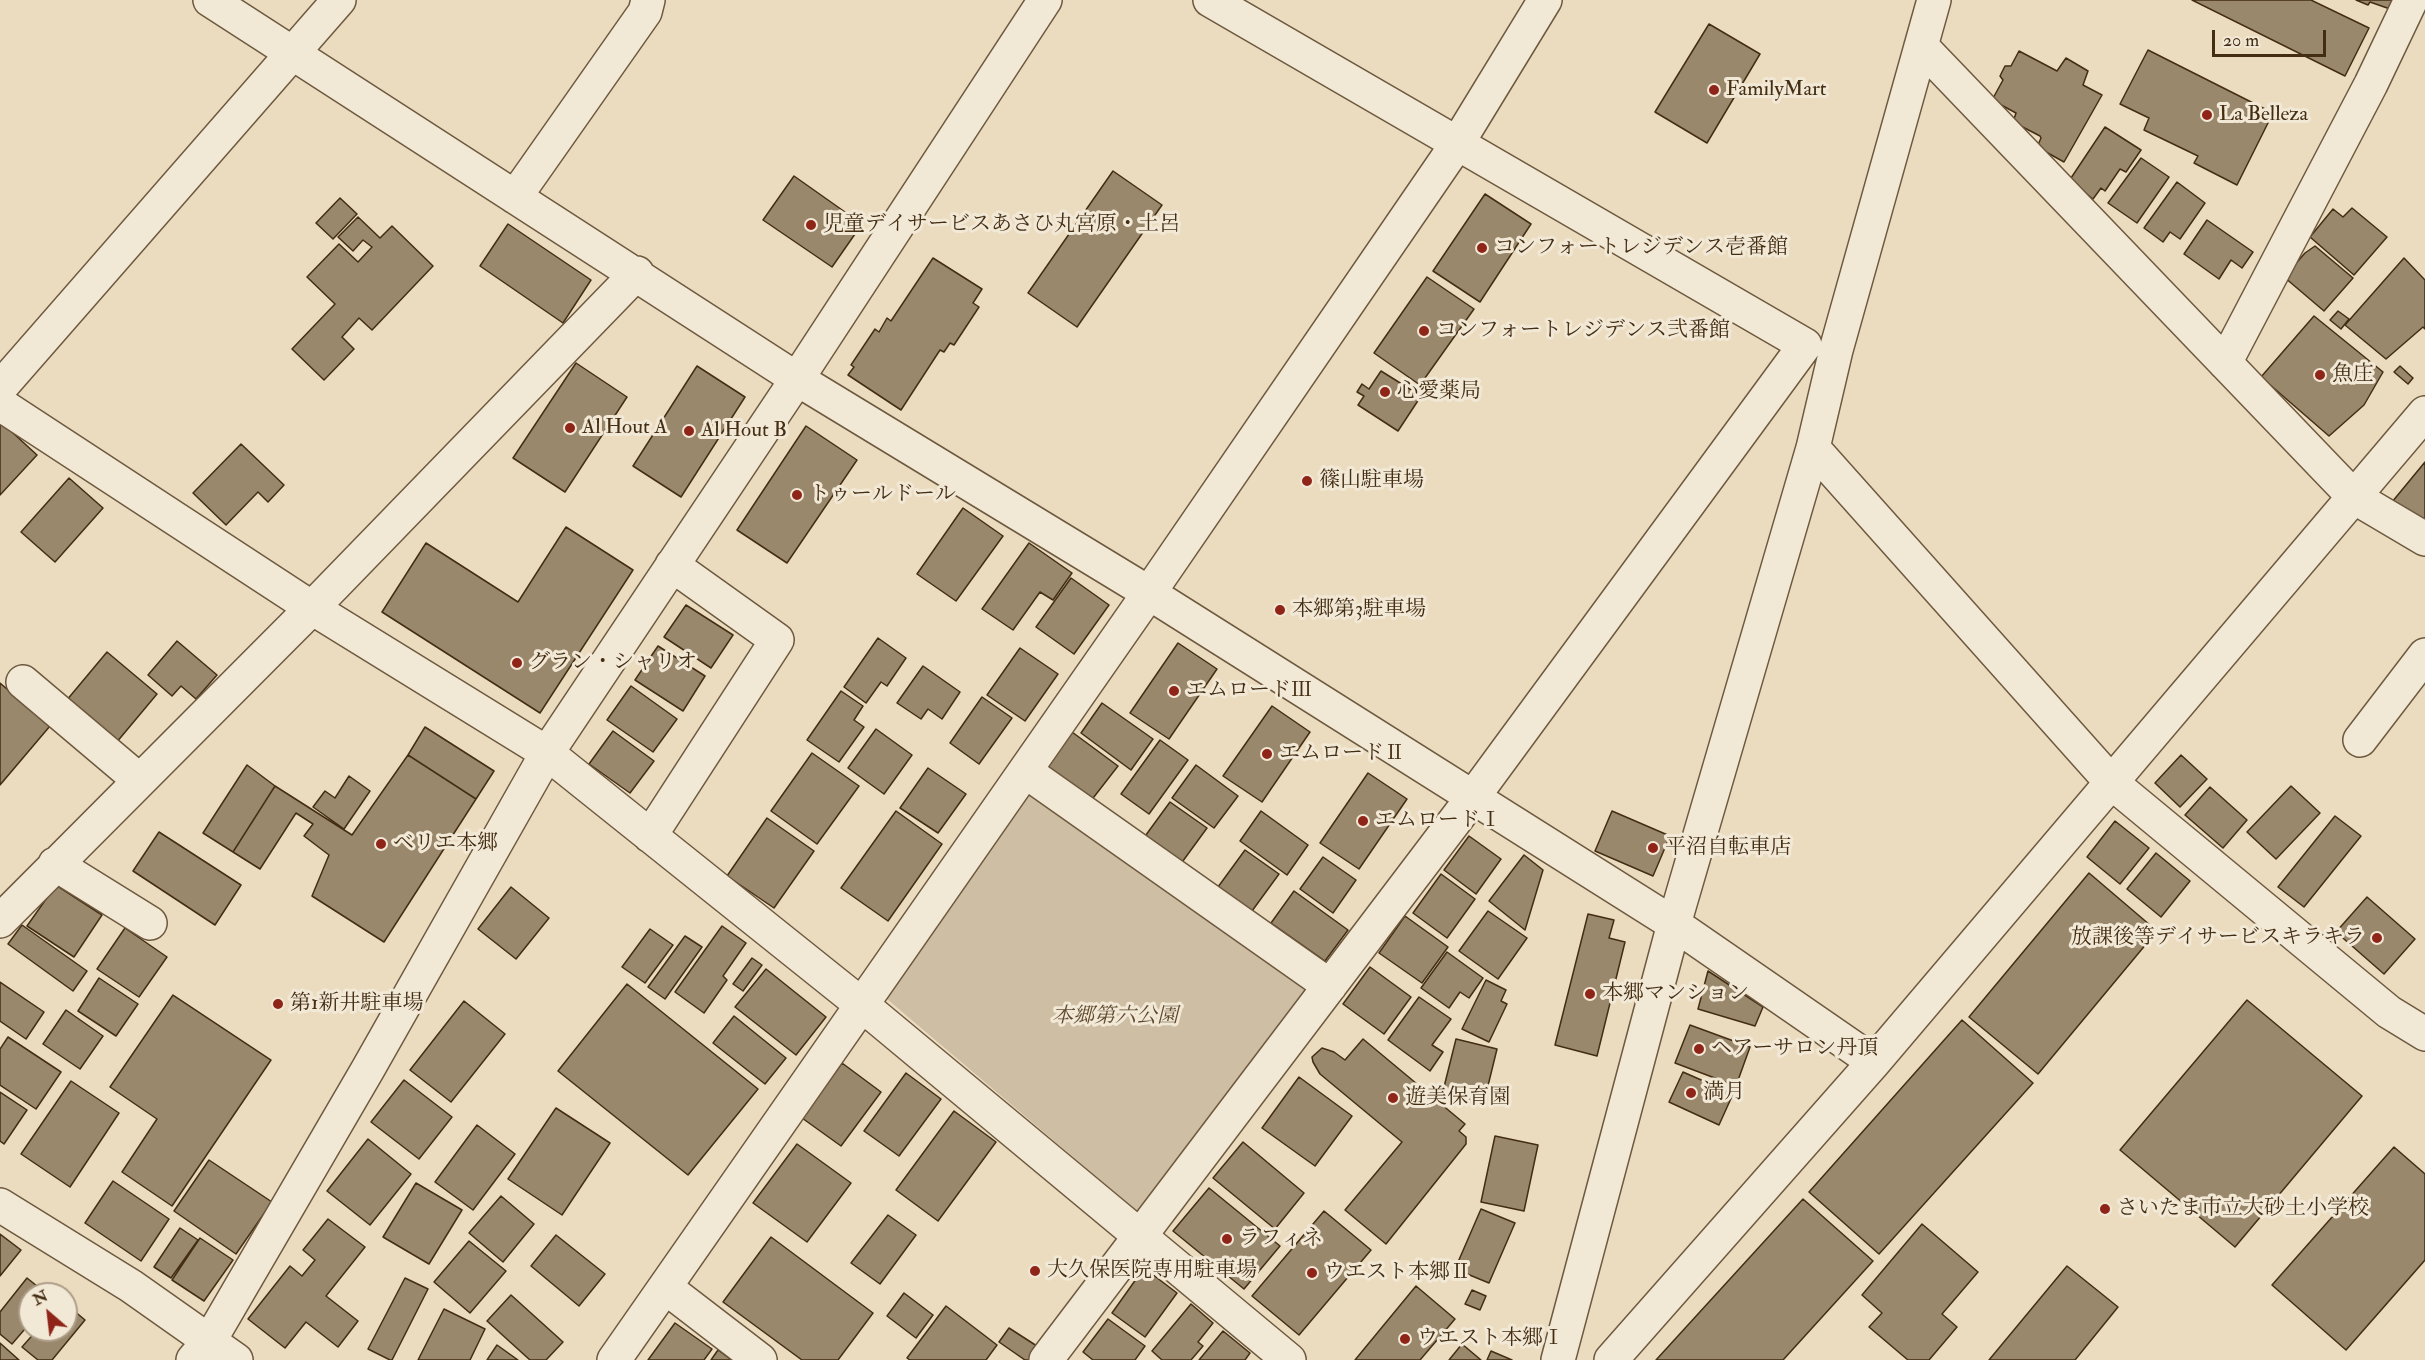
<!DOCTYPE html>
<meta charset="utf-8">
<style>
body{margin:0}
#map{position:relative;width:2425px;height:1360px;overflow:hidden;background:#ebdcc0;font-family:"IM FELL Double Pica",serif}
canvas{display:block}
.north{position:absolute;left:18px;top:1282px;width:60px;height:60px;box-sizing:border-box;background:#f2e8d6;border:2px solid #ac9d88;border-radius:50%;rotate:332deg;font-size:16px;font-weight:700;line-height:24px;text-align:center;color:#432d13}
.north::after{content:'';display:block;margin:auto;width:21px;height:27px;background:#8f2418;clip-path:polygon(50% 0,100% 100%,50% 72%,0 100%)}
.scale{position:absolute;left:2212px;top:30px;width:114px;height:27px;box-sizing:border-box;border:3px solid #432d13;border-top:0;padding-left:8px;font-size:18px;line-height:21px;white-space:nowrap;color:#432d13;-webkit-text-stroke:4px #f2e8d6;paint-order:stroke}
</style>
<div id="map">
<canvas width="2425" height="1360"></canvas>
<div class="north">N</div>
<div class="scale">20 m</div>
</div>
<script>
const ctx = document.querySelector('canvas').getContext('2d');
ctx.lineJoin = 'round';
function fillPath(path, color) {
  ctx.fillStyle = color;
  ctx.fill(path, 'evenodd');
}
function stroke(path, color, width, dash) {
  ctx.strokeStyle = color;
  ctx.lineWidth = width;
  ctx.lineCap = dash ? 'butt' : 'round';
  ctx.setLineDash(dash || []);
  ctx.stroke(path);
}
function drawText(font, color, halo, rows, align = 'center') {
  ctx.font = font + ' "IM FELL Double Pica","Noto Serif JP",serif';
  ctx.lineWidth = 6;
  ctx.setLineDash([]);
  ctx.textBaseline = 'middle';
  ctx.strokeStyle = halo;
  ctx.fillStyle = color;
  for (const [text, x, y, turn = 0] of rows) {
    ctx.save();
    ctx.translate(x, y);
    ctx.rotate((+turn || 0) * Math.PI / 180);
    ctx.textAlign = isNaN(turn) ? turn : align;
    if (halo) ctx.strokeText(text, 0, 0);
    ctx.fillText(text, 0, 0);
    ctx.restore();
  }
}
fillPath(new Path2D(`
 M 1031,791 L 1307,990 L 1139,1213 L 887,999 Z`), '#cebea3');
const building = new Path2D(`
 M 2192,0 L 2311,0 L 2369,28 L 2345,76 Z
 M 2356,0 L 2394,0 L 2390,9 L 2370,2 L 2368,5 Z
 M 1709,24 L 1760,54 L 1707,143 L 1655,112 Z
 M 2148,50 L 2273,113 L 2237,185 L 2194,163 L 2198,156 L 2144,130 L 2149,118 L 2120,104 Z
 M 2019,51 L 2057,71 L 2066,58 L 2088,71 L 2083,85 L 2102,95 L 2064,162 L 2037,147 L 2041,138 L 2040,136 L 2013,122 L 2016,113 L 1992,100 L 2003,80 L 2000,76 L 2005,66 L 2011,66 Z
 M 2105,127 L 2141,150 L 2126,172 L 2120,169 L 2105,191 L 2101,188 L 2093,199 L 2069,181 Z
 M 2141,158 L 2169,177 L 2137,223 L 2108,203 Z
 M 1113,171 L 1162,205 L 1077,327 L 1028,293 Z
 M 794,176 L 862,224 L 832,267 L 763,220 Z
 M 2177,182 L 2205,203 L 2180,239 L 2170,232 L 2163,242 L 2144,228 Z
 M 1485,194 L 1531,224 L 1480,302 L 1433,271 Z
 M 340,198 L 357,214 L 333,239 L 316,223 Z
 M 2352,208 L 2387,237 L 2354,275 L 2310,237 L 2333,209 L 2343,217 Z
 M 358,217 L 380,238 L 392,226 L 433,266 L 372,330 L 359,318 L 342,337 L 354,349 L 324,380 L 292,349 L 335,304 L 307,277 L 339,244 L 358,262 L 372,247 L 363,240 L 353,251 L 338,237 Z
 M 2207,220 L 2253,252 L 2242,268 L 2231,260 L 2219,279 L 2184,254 Z
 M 508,224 L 591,280 L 563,323 L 480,266 Z
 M 2315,246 L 2353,278 L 2324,311 L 2284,277 L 2305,253 Z
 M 933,258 L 982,289 L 973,303 L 979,307 L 954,345 L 950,343 L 944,352 L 940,350 L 901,410 L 848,375 L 854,367 L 851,365 L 875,329 L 879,332 L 887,318 L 891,321 Z
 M 2404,258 L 2425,280 L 2425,329 L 2423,327 L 2386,359 L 2345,325 Z
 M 1427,277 L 1474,309 L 1420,385 L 1374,353 Z
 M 2338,311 L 2349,319 L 2341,329 L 2330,320 Z
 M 2314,316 L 2383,372 L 2364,405 L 2329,436 L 2261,377 Z
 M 576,363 L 627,397 L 565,492 L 513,458 Z
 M 697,366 L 745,397 L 681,497 L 633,466 Z
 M 2400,366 L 2413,378 L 2408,384 L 2394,372 Z
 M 1381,371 L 1421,396 L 1398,431 L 1358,405 L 1364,396 L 1357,392 L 1362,384 L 1369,389 Z
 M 0,421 L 37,455 L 0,495 Z
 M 806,426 L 857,460 L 787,563 L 737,530 Z
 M 241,444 L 284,485 L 268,502 L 258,492 L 226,525 L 193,493 Z
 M 2425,462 L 2425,526 L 2392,502 Z
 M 69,478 L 103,508 L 55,562 L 21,532 Z
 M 963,508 L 1003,536 L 956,601 L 917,574 Z
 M 566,527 L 633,570 L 540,713 L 382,612 L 426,543 L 518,602 Z
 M 1029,543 L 1072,573 L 1053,600 L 1040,592 L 1013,630 L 982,609 Z
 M 1071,578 L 1109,605 L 1074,654 L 1036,627 Z
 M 686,605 L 733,635 L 711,668 L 664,637 Z
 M 878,638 L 906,658 L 887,686 L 881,682 L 866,703 L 844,687 Z
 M 177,641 L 217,675 L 196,699 L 181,686 L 172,696 L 148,675 Z
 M 1178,643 L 1217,669 L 1169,739 L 1130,713 Z
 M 658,646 L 705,676 L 683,711 L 635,680 Z
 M 1020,648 L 1058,674 L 1025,721 L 987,695 Z
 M 107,652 L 157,694 L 116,743 L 66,701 Z
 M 923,666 L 960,692 L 942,719 L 928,709 L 921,719 L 897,703 Z
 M 0,683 L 50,726 L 0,785 Z
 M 631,686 L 677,719 L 653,752 L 607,720 Z
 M 841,691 L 863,706 L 854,720 L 864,727 L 839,762 L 807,740 Z
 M 982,697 L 1012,718 L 979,764 L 950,743 Z
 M 1102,703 L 1153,739 L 1131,770 L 1081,733 Z
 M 1272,706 L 1310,732 L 1262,802 L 1223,776 Z
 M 425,727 L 494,771 L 476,799 L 408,755 Z
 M 876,729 L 912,755 L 884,794 L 848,768 Z
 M 613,731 L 654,761 L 630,793 L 589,764 Z
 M 1072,732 L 1118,766 L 1090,802 L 1045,768 Z
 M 1160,740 L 1188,760 L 1149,814 L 1121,794 Z
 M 812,753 L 859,786 L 817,844 L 771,811 Z
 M 408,755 L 476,799 L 384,942 L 312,896 L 329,855 L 304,836 L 313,824 L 296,813 L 260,869 L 233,852 L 275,786 L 352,835 Z
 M 2181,755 L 2207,779 L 2180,807 L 2155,783 Z
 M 247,765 L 275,786 L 233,852 L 203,833 Z
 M 1196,765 L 1238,796 L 1214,828 L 1172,798 Z
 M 928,768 L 966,794 L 938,833 L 900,808 Z
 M 1368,773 L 1407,799 L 1359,869 L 1320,843 Z
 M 349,776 L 370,791 L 344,829 L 313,807 L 325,791 L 335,798 Z
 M 2291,786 L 2320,813 L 2276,859 L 2247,832 Z
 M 2210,787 L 2247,820 L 2223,848 L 2185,815 Z
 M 1170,802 L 1207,828 L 1180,865 L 1143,839 Z
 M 896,811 L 942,844 L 888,921 L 841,888 Z
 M 1261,811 L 1308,845 L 1287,875 L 1240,841 Z
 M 1612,811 L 1670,836 L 1653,876 L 1595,851 Z
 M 2335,816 L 2361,836 L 2304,907 L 2278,887 Z
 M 767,818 L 814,851 L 774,908 L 727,876 Z
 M 2115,821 L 2149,848 L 2120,884 L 2087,857 Z
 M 159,832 L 241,885 L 215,925 L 133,871 Z
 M 1469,836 L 1501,859 L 1476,894 L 1444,870 Z
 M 1245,850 L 1279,874 L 1252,911 L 1218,887 Z
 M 2156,853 L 2190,881 L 2161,917 L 2127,889 Z
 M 1524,855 L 1543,870 L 1525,930 L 1489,901 Z
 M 1323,857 L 1356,880 L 1333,913 L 1300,889 Z
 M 2089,873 L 2157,931 L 2038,1074 L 1969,1017 Z
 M 1441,874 L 1475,899 L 1447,938 L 1413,913 Z
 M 56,885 L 102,915 L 74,957 L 27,926 Z
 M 511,887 L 549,918 L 516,959 L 478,929 Z
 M 1294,891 L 1348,930 L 1325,961 L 1271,923 Z
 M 2367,897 L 2415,939 L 2384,974 L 2336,932 Z
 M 1488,911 L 1527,938 L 1498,979 L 1459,951 Z
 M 1588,914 L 1614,920 L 1609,938 L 1625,942 L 1597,1056 L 1555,1045 Z
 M 1405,916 L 1448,947 L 1422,983 L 1379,953 Z
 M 22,925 L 87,971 L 73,991 L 8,944 Z
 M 722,926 L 746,943 L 723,976 L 727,980 L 704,1013 L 675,992 Z
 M 125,928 L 167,957 L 139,997 L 97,969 Z
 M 650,929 L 673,945 L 645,983 L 622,967 Z
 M 685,936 L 702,947 L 665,999 L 648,987 Z
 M 1447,952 L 1483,978 L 1469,998 L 1460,992 L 1449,1008 L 1421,988 Z
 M 752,958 L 762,965 L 743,991 L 733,984 Z
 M 1370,967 L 1411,997 L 1384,1034 L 1343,1004 Z
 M 766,969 L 826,1017 L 796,1055 L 735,1007 Z
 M 1708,971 L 1763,1007 L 1755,1026 L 1698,1009 Z
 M 99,978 L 138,1004 L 116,1036 L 78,1011 Z
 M 1486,980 L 1506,990 L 1501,1001 L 1507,1004 L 1489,1042 L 1462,1029 Z
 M 0,982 L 44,1012 L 26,1039 L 0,1021 Z
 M 627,984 L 758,1089 L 688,1175 L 558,1071 Z
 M 173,995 L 271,1060 L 172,1206 L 122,1172 L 157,1119 L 110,1087 Z
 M 1419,997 L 1451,1019 L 1432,1045 L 1443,1052 L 1430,1071 L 1388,1040 Z
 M 2247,1000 L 2362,1096 L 2235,1247 L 2120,1150 Z
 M 464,1001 L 505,1034 L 451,1102 L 410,1070 Z
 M 66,1010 L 103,1036 L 80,1069 L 43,1044 Z
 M 734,1016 L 786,1058 L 765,1084 L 713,1043 Z
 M 1962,1020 L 2033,1083 L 1879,1254 L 1809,1192 Z
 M 1690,1025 L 1750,1047 L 1736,1086 L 1675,1063 Z
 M 8,1037 L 61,1072 L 36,1109 L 0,1085 L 0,1049 Z
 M 1363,1039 L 1465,1124 L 1459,1131 L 1466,1137 L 1466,1144 L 1386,1244 L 1345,1210 L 1402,1142 L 1320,1074 L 1313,1062 L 1312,1057 L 1322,1048 L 1334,1052 L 1345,1060 Z
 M 1456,1039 L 1497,1049 L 1483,1106 L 1442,1095 Z
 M 842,1063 L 881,1092 L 841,1146 L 802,1118 Z
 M 1683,1072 L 1733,1094 L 1719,1125 L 1669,1102 Z
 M 906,1073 L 941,1099 L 899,1156 L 864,1131 Z
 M 1299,1077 L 1352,1116 L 1315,1166 L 1262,1128 Z
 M 404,1080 L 452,1117 L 419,1159 L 371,1122 Z
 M 71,1081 L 119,1113 L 70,1187 L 21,1154 Z
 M 0,1092 L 27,1110 L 4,1144 L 0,1141 Z
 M 556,1108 L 610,1143 L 562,1215 L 508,1179 Z
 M 954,1111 L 996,1142 L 938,1221 L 896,1190 Z
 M 477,1125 L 515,1154 L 473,1210 L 435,1182 Z
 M 1495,1136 L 1538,1145 L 1524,1211 L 1481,1202 Z
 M 368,1139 L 411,1174 L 370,1225 L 327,1191 Z
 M 1243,1142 L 1304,1193 L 1275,1229 L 1213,1178 Z
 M 797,1144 L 851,1183 L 807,1242 L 753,1203 Z
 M 2394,1147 L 2425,1174 L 2425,1260 L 2346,1350 L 2272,1285 Z
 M 209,1160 L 272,1202 L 236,1254 L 174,1211 Z
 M 113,1181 L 169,1219 L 141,1261 L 85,1223 Z
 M 416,1183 L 462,1210 L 429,1264 L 383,1237 Z
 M 1209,1188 L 1280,1246 L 1244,1289 L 1173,1231 Z
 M 501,1196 L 534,1224 L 503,1262 L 469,1233 Z
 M 1803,1199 L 1873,1261 L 1783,1360 L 1656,1360 Z
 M 1481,1209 L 1515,1223 L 1489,1283 L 1455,1269 Z
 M 1324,1211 L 1371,1250 L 1299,1335 L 1252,1296 Z
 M 888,1215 L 916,1235 L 880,1284 L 851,1263 Z
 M 328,1219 L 365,1247 L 326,1296 L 358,1321 L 338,1347 L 306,1322 L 285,1348 L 248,1319 L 290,1266 L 302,1276 L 315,1260 L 303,1250 Z
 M 1922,1224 L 1978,1272 L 1942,1314 L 1957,1327 L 1929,1360 L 1908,1360 L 1869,1327 L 1882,1313 L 1862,1295 Z
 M 180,1228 L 198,1240 L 171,1278 L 154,1267 Z
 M 0,1234 L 21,1250 L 0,1276 Z
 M 556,1235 L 605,1274 L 579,1306 L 531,1266 Z
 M 771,1237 L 873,1313 L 838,1360 L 802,1360 L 723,1302 Z
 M 200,1238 L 233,1260 L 204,1301 L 172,1280 Z
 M 469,1241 L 506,1271 L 470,1313 L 434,1282 Z
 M 2067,1266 L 2118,1307 L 2075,1360 L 1989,1360 Z
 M 1144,1268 L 1177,1293 L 1145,1337 L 1112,1313 Z
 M 27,1278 L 47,1294 L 30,1294 L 30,1323 L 12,1344 L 0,1334 L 0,1312 Z
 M 405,1278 L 428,1289 L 392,1360 L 390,1360 L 368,1349 Z
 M 1416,1286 L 1455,1319 L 1420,1360 L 1355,1360 Z
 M 1472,1290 L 1486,1296 L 1480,1310 L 1465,1304 Z
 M 904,1293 L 933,1315 L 916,1338 L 887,1316 Z
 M 511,1295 L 563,1342 L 546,1360 L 530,1360 L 487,1321 Z
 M 66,1304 L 85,1320 L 52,1360 L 38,1360 L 22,1347 L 37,1330 L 66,1330 Z
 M 1191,1304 L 1213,1323 L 1198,1342 L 1203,1346 L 1191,1360 L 1162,1360 L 1152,1351 Z
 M 946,1306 L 997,1345 L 986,1360 L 910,1360 L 907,1358 Z
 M 444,1309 L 485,1329 L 470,1360 L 418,1360 Z
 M 1108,1319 L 1145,1346 L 1135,1360 L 1093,1360 L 1083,1352 Z
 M 675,1323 L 712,1349 L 704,1360 L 648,1360 Z
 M 1009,1328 L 1040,1348 L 1032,1360 L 1025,1360 L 999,1342 Z
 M 1223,1331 L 1250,1353 L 1245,1360 L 1199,1360 Z
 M 0,1343 L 19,1360 L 0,1360 Z
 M 1462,1344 L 1481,1360 L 1449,1360 Z
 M 497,1345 L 518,1360 L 487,1360 Z
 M 718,1350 L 732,1360 L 711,1360 Z
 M 1491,1351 L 1512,1360 L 1487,1360 Z`);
fillPath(building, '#9a886d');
stroke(building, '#432d13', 1.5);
const minor = new Path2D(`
 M 210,0 L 797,379 L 1149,593 L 1674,924 L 1874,1062
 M 1921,46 L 2354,497 L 2425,539
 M 515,197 L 645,12 L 648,0
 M 2225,363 L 2371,84 L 2411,0
 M 0,388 L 339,0
 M 0,404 L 312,608 L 547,753 L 862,1005 L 1289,1360
 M 1813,448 L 2112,783 L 2389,1012 L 2425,1034
 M 23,682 L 139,780
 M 2360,740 L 2425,655
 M 1025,771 L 1330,986
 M 650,836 L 777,640 L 672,565
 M 55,864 L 150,923
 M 0,921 L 312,608 L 637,273
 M 0,1205 L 131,1286 L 236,1360
 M 665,1287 L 760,1360
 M 193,1360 L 210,1340 L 368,1069 L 547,753 L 797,379 L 1045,0
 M 614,1360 L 1149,593 L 1457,144 L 1545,0
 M 1046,1360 L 1473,797 L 1805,345 L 1210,0
 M 1558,1360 L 1674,924 L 1813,448 L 1836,350 L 1934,0
 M 1611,1360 L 1874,1062 L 2425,413`);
stroke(minor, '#6d593e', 36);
stroke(minor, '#f2e8d6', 33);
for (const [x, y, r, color] of [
 [1714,90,6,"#8f2418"],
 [2207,115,6,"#8f2418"],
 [811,225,6,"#8f2418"],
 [1482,248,6,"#8f2418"],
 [1424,331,6,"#8f2418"],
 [2320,375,6,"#8f2418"],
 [1385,392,6,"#8f2418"],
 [570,428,6,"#8f2418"],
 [689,431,6,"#8f2418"],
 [1307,481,6,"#8f2418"],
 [797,495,6,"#8f2418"],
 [1280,610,6,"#8f2418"],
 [517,663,6,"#8f2418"],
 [1174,691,6,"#8f2418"],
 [1267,754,6,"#8f2418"],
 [1363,821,6,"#8f2418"],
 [381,844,6,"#8f2418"],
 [1653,848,6,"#8f2418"],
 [2377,938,6,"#8f2418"],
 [1590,994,6,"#8f2418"],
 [278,1004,6,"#8f2418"],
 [1699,1049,6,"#8f2418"],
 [1691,1093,6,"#8f2418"],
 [1393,1098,6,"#8f2418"],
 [2105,1209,6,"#8f2418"],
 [1227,1239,6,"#8f2418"],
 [1035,1271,6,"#8f2418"],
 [1312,1273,6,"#8f2418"],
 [1405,1339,6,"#8f2418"]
]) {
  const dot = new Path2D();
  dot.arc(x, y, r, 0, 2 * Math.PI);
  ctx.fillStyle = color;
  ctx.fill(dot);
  stroke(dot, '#f2e8d6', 2);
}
drawText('21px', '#432d13', '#f2e8d6', [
 ["FamilyMart",1726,90],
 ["La Belleza",2219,115],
 ["児童デイサービスあさひ丸宮原・土呂",823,225],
 ["コンフォートレジデンス壱番館",1494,248],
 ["コンフォートレジデンス弐番館",1436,331],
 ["魚庄",2332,375],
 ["心愛薬局",1397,392],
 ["Al Hout A",582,428],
 ["Al Hout B",701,431],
 ["篠山駐車場",1319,481],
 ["トゥールドール",809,495],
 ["本郷第3駐車場",1292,610],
 ["グラン・シャリオ",529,663],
 ["エムロードⅢ",1186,691],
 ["エムロードⅡ",1279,754],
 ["エムロードⅠ",1375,821],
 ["ベリエ本郷",393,844],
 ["平沼自転車店",1665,848],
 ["放課後等デイサービスキラキラ",2365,938,"right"],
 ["本郷マンション",1602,994],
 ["第1新井駐車場",290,1004],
 ["ヘアーサロン丹頂",1711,1049],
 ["満月",1703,1093],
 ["遊美保育園",1405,1098],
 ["さいたま市立大砂土小学校",2117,1209],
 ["ラフィネ",1239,1239],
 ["大久保医院専用駐車場",1047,1271],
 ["ウエスト本郷Ⅱ",1324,1273],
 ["ウエスト本郷Ⅰ",1417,1339]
], 'left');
drawText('italic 21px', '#5f4a30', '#f2e8d6', [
 ["本郷第六公園",1115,1017]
]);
</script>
